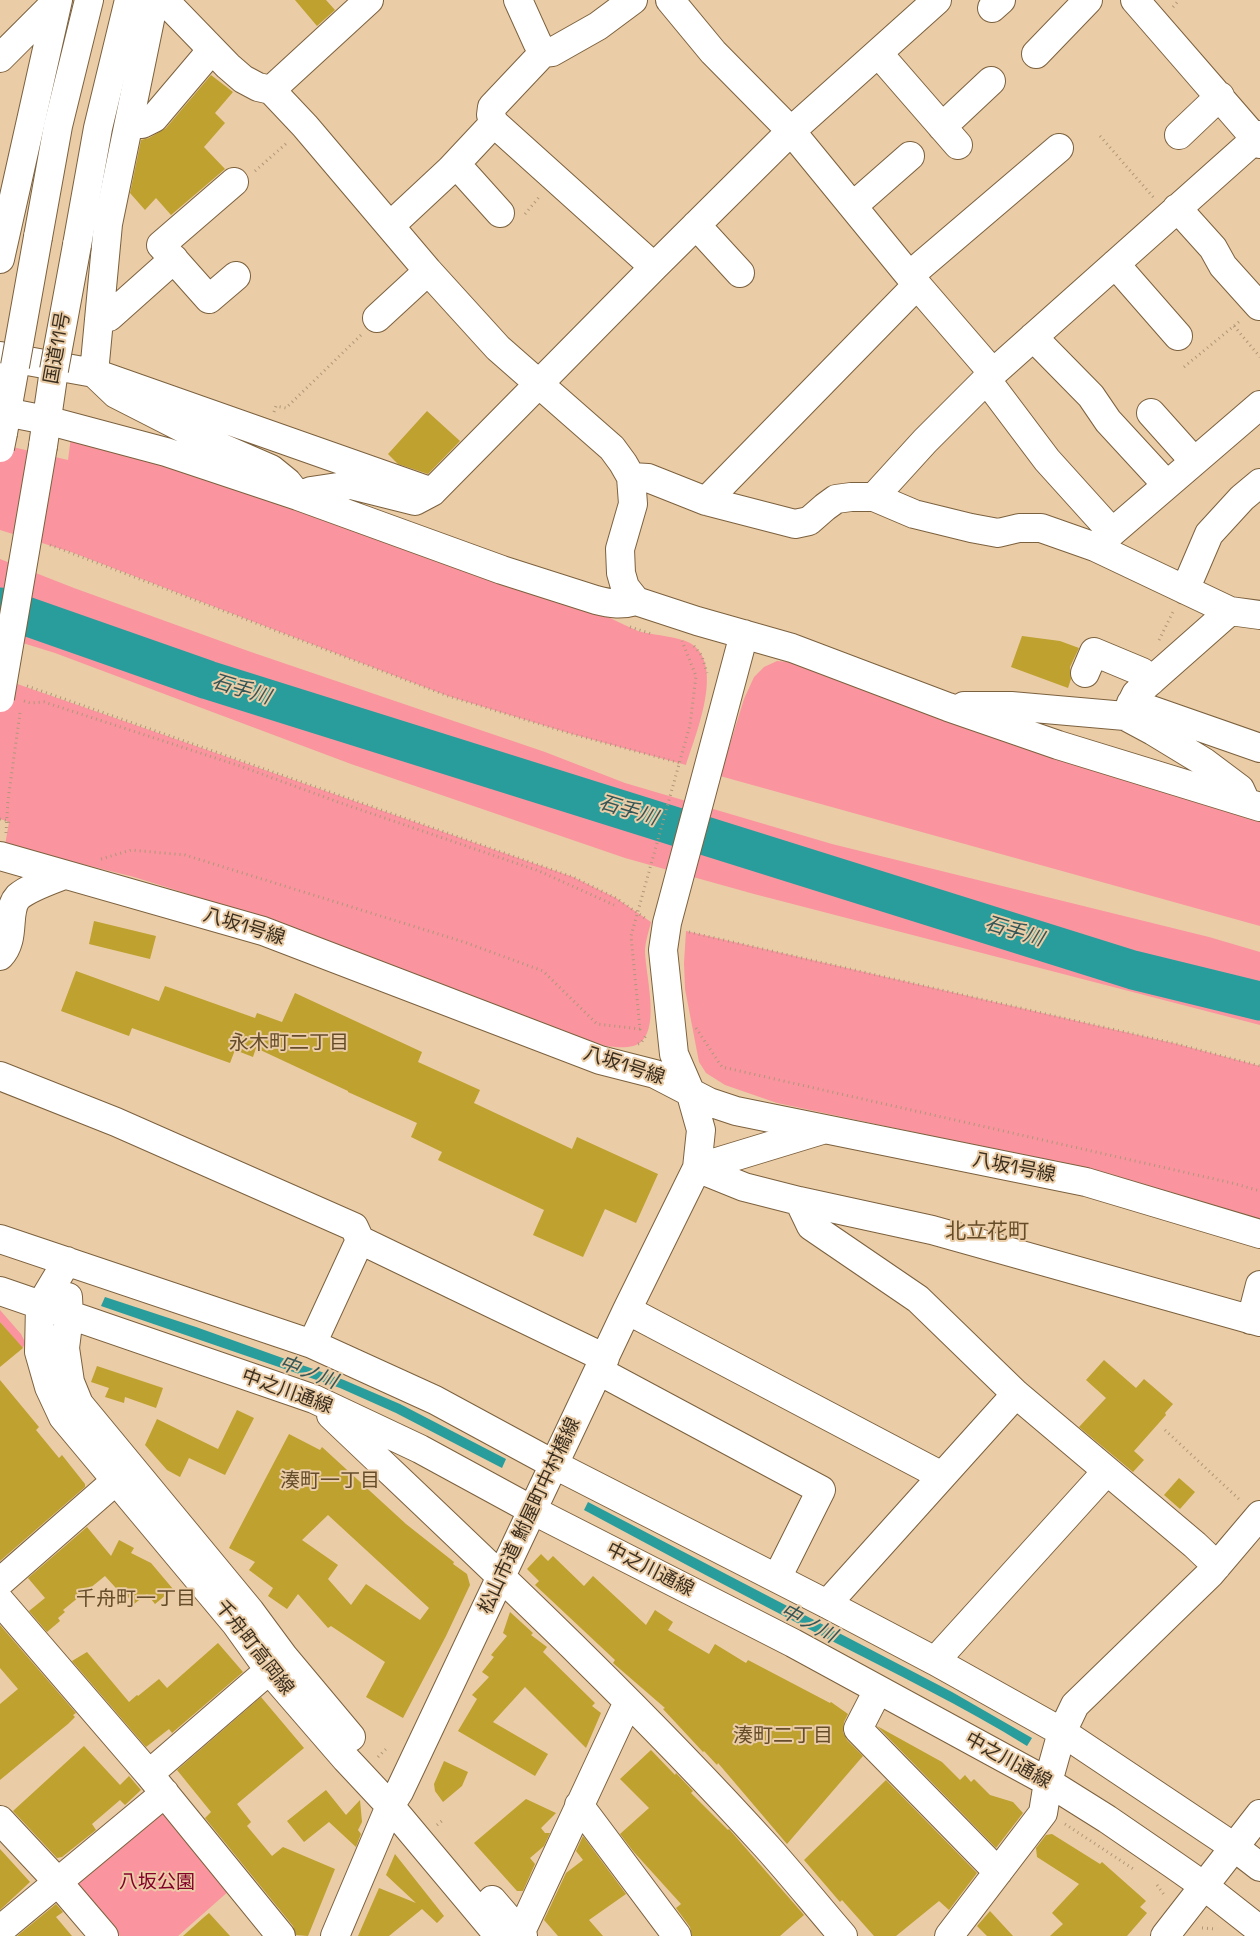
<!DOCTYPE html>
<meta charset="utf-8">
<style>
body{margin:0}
canvas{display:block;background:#eacca6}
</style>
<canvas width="1260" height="1936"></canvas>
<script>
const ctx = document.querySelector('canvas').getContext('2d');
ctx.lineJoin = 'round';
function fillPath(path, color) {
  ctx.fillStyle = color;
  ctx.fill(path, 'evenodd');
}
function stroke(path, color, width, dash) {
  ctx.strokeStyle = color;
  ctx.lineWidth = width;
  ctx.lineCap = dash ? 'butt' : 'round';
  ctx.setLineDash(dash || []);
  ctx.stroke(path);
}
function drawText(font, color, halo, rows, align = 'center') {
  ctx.font = font + ' "Space Grotesk","Noto Sans JP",sans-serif';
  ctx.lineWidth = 4;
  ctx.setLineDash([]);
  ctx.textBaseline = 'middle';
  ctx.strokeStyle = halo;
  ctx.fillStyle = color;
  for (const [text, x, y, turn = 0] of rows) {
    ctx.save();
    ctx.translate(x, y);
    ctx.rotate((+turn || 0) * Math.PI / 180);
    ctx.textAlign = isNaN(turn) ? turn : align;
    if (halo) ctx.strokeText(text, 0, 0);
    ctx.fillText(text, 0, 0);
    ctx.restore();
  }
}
fillPath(new Path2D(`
 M 71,437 L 305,508 L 427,558 L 610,618 C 619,622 628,627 638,631 C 651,635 684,637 693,645 C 724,668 695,736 686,765 L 572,734 L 448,696 L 71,552 L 0,530 L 0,444 L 68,460 Z
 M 0,559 L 74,588 L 251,652 L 545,752 L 625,783 L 832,844 L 1209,937 L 1260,952 L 1260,1025 L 754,894 L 625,858 L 351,764 L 55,653 L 0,636 Z
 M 777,661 L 801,663 L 1260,814 L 1260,926 L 720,776 L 744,699 L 754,677 L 764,667 Z
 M 0,678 L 573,877 L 616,898 L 651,922 C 649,931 645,942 645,952 C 646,976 659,1024 642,1041 C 633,1050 617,1047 605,1046 L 207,900 L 134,877 L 5,845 L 9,822 L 0,819 Z
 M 686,931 L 1177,1044 L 1260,1066 L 1260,1225 L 1054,1162 L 777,1103 L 725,1085 L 706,1073 L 699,1062 L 685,989 L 684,963 Z
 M 0,1310 L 21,1334 L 26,1344 L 22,1348 L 0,1322 Z
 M 158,1812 L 168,1813 L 230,1890 L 178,1936 L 120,1936 L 77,1887 L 78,1879 Z`), '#fa959f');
fillPath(new Path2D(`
 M 105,1297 L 196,1327 L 344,1380 L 400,1404 L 506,1459 L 502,1468 L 396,1413 L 340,1388 L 101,1306 Z
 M 588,1502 L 952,1692 L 1032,1738 L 1027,1746 C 963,1706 894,1673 826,1638 C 745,1596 664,1553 584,1510 Z`), '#289d9c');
stroke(new Path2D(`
 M 0,607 L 208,680 L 1133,970 L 1260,1001`), '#289d9c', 39);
fillPath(new Path2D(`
 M 295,0 L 326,0 L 335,10 L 317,26 Z
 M 211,75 L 233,92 L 215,113 L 225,123 L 204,147 L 225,169 L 171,215 L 156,198 L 145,210 L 130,193 L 141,140 L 149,138 L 166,128 Z
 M 427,411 L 460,441 L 428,474 L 398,464 L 388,454 Z
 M 1022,636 L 1060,641 L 1079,648 L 1070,667 L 1071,679 L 1068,688 L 1011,667 Z
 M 94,921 L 156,936 L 150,959 L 89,944 Z
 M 76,971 L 159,1001 L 165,986 L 255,1018 L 257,1013 L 282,1022 L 295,993 L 422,1052 L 418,1062 L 480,1090 L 474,1103 L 572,1149 L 577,1137 L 658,1174 L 636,1223 L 605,1209 L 583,1257 L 533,1235 L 544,1210 L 438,1160 L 442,1152 L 411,1137 L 417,1123 L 348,1092 L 348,1091 L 256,1048 L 253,1057 L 235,1050 L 230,1063 L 132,1028 L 129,1036 L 61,1011 Z
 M 0,1322 L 23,1348 L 0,1367 Z
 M 1104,1360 L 1136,1388 L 1144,1379 L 1173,1404 L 1165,1413 L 1166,1415 L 1134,1451 L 1144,1460 L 1133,1472 L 1079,1427 L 1106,1398 L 1086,1380 Z
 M 97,1366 L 163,1388 L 156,1408 L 125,1397 L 124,1403 L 105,1397 L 109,1388 L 91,1382 Z
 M 0,1380 L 39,1427 L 36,1430 L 59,1458 L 62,1455 L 85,1484 L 85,1487 L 0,1561 Z
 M 237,1410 L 254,1418 L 225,1475 L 189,1458 L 180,1477 L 167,1470 L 145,1445 L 157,1419 L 218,1449 Z
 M 289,1434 L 320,1450 L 322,1447 L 406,1524 L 454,1562 L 453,1564 L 467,1574 L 470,1585 L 446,1636 L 403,1718 L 366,1697 L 385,1662 L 331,1626 L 328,1628 L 298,1594 L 287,1609 L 268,1596 L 273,1588 L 249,1570 L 255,1562 L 229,1548 ZM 328,1515 L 429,1608 L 420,1620 L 366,1584 L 351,1605 L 328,1579 L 338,1565 L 302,1540 Z
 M 1179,1478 L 1195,1492 L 1180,1509 L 1164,1495 Z
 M 87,1527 L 111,1556 L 119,1540 L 134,1548 L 131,1553 L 151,1563 L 173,1589 L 155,1604 L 147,1594 L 134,1604 L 127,1596 L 125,1598 L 105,1576 L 63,1610 L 65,1612 L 58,1618 L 60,1621 L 47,1632 L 29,1611 L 45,1598 L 28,1578 Z
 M 541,1554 L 548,1561 L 553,1556 L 584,1586 L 593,1576 L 646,1625 L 655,1610 L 673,1622 L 668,1630 L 709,1654 L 715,1644 L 746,1663 L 748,1660 L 830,1703 L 831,1702 L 848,1714 L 844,1722 L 843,1732 L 847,1740 L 863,1756 L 787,1844 L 718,1763 L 717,1765 L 704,1751 L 703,1752 L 663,1709 L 665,1708 L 613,1663 L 615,1660 L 535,1585 L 539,1581 L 527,1569 Z
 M 510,1612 L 533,1633 L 531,1635 L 547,1647 L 543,1652 L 595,1703 L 592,1706 L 601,1713 L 586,1748 L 525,1687 L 493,1722 L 548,1754 L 535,1776 L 458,1731 L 477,1699 L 472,1695 L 489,1677 L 482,1672 L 494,1657 L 491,1655 L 507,1636 L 503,1633 Z
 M 0,1625 L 76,1713 L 73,1715 L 75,1717 L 68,1724 L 0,1780 L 0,1704 L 18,1689 L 0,1668 Z
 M 218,1643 L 243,1672 L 172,1733 L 169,1729 L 146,1747 L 72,1661 L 87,1652 L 129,1702 L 137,1695 L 138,1696 L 159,1679 L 167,1688 Z
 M 261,1697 L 304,1748 L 237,1804 L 251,1822 L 247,1826 L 272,1856 L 283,1847 L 335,1869 L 308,1936 L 296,1935 L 293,1926 L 205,1818 L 211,1812 L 177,1770 Z
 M 877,1726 L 942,1762 L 960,1780 L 965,1775 L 971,1782 L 974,1779 L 990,1795 L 1013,1802 L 1023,1813 L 996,1848 Z
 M 84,1746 L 120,1785 L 129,1776 L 141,1790 L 125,1805 L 120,1800 L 92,1824 L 96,1830 L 62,1857 L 57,1858 L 13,1811 Z
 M 651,1750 L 675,1775 L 676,1773 L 693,1791 L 691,1793 L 728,1830 L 729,1829 L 804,1915 L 780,1936 L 692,1936 L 690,1927 L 676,1908 L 681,1904 L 633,1851 L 620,1834 L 649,1808 L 620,1779 Z
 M 444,1761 L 468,1772 L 462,1786 L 443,1802 L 435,1791 L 434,1784 Z
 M 886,1780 L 977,1873 L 949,1910 L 939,1901 L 896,1936 L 874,1936 L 842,1900 L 840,1902 L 804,1860 Z
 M 326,1790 L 346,1815 L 360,1800 L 362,1822 L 358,1830 L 361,1834 L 356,1847 L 329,1822 L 304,1842 L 287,1821 Z
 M 526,1799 L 556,1813 L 541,1828 L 545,1833 L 550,1833 L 544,1846 L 530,1858 L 535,1864 L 523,1891 L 517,1891 L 474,1843 Z
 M 1052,1834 L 1100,1864 L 1102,1862 L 1146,1901 L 1140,1907 L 1147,1913 L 1127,1936 L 1050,1936 L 1063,1924 L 1052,1913 L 1079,1884 L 1037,1857 L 1036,1848 L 1046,1835 Z
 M 583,1836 L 626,1894 L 589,1920 L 603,1936 L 558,1936 L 544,1920 L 566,1873 L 583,1860 L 576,1851 Z
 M 0,1849 L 30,1882 L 0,1910 Z
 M 395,1854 L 444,1916 L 437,1923 L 422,1909 L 389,1936 L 358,1936 L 379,1888 L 416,1903 L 386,1875 Z
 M 56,1904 L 63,1912 L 56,1917 L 72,1936 L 17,1936 Z
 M 990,1911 L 1013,1936 L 987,1936 L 977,1926 Z
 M 209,1913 L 230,1936 L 183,1936 L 203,1918 Z`), '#bea12e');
const minor = new Path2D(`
 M 164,0 L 228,66 L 243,79 L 258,87 L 271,90 L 305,126 L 428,271 L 498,348 L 612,448 L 623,463 L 631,477 L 633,504 L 620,549 L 621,573 L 625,587 L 636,601 L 697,621 L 792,648 L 948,707 L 1058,745 L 1260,807
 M 518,0 L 537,42 L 543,53 L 552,52 L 598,26 L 633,0
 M 670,0 L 713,52 L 791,131 L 917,285 L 993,373
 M 1135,0 L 1260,144
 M 992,8 L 1001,0
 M 543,53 L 492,107 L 491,115 L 494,123 L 654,267
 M 878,53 L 958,145
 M 1036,54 L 1088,0
 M 0,58 L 57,1
 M 271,90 L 369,0
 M 129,124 L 142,124 L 154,118 L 204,59 L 213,51
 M 942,127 L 991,81
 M 1179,135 L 1220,96
 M 456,164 L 500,213
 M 234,182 L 161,245 L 209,299 L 236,276
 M 853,206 L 910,156
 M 1177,208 L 1213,248 L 1223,266 L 1259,306
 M 391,225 L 450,170 L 494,123
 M 696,225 L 740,273
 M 0,259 L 58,0
 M 1115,264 L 1178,336
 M 910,275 L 1059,148
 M 377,318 L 428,271
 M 99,319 L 109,317 L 174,259
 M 1033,337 L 1091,396 L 1108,421 L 1167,485
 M 0,356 L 94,373 L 432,492 L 415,501 L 351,485 L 311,491 L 298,496 L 287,482 L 271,469 L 218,446 L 116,394 L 94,373
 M 94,373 L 108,224 L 151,15 L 147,0
 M 986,379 L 1047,460 L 1112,532
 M 0,411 L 46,420 L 166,452 L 298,496 L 502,570 L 596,600 C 611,604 622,605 636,601
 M 1151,413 L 1194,461
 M 631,477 L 648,478 L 706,501 L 795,524 L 809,521 L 825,507 L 836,499 L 851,497 L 874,497 L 914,514 L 971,528 L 998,533 L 1019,528 L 1041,528 L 1095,547 L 1230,611 L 1260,615
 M 432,492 L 654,267 L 791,131 L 937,0
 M 874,497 L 925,441 L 993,373 L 1260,135
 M 706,501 L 917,285
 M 1095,547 L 1260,405
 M 1185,590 L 1209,534 L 1242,498 L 1260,483
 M 1085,673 L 1094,652 L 1142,672 L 1151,681
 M 1131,703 L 1260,748
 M 964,706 L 1011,706 L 1125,716 L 1136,694 L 1230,611
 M 1125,716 L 1153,731 L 1204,762 L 1240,789 L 1245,800
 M 0,856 L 263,931 L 600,1060 L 655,1074 L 709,1102 L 736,1111 L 1086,1182 L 1260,1234
 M 0,956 C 17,938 5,911 18,897 C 28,888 51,880 64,875
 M 0,1076 L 116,1122 L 354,1227 L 360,1240 L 312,1344
 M 697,1168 L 744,1187 L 799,1201 L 932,1230 L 1260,1322
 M 697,1168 L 822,1130
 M 799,1201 L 811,1226 L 918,1299 L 1016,1394 L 1195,1545 L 1217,1566
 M 0,1239 L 312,1344 L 435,1400 L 555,1465 L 827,1604 L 935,1661 L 1062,1732 L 1234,1847 L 1260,1867
 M 360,1240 L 605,1358
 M 67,1261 L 40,1306 L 39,1352 L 49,1387 L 63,1417 L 236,1624 L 269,1670 L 346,1759 L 390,1806 L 499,1936
 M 0,1291 L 314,1399 L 420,1449 L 532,1510 L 793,1643 L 1048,1782 L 1107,1819 L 1174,1865 L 1204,1886 L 1260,1930
 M 68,1297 L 69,1316 L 65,1348 L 70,1382 L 79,1404 L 250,1611 L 284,1657 L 351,1737
 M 627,1310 L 942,1476
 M 1251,1320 L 1260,1285
 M 599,1371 L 821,1490 L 777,1578
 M 331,1415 C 479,1556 629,1695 767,1847 C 793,1876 817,1906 843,1936
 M 0,1582 L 128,1470
 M 0,1601 L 149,1774 L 281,1936
 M 827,1604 L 1016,1394
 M 935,1661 L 1107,1471
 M 878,1690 L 858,1729 L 998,1872
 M 149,1774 L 282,1659
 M 579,1805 L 677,1936
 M 0,1820 L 57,1881 L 104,1936
 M 492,1900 L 523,1936
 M 0,1930 L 165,1793
 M 335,1936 L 390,1806 L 399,1792 L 627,1310 L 697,1168 L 701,1130 L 690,1091 L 674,1054 L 663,950 L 667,923 L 744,634
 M 519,1936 L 628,1702
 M 949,1936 L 1043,1813 L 1048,1782 L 1062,1732 L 1075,1705 L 1210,1574 L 1260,1515
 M 1165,1936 L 1260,1814`);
const highway = new Path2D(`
 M 38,237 L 58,126 L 89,0
 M 77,245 L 98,128 L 129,0
 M 3,433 L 15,366
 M 43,446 L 54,370`);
stroke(minor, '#7c613e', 30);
stroke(highway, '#7c613e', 30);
stroke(new Path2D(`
 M 1173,7 L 1179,0
 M 1100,136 L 1154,198
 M 255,171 L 288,142
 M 525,214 L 540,196
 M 1234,326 L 1260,357
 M 1184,367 L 1240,321
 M 274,412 L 276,406 L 286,408 L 361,335
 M 50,545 L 448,696 L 572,734 L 680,763
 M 630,627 L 652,634
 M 1159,640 L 1174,610
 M 694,646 L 702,656 L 707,673
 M 27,686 L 573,877 L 616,898 L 645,918
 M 24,701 L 30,703 L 44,702 L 240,766 L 338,802 L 539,871 L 614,905
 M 0,819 L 9,821 L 8,826
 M 6,833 L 8,800 L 20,713
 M 101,859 L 131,850 L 185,855 L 464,942 L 543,971 L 597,1024 L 640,1029 L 631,936 L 690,725 L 696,676 L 682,641
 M 689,932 L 1177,1044 L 1260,1066
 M 696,1028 L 722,1067 L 1232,1183 L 1260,1191
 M 638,1044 L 641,1043 L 647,1034
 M 1165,1430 L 1241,1501
 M 378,1757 L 386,1749
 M 1065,1824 L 1135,1870
 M 437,1825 L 444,1819
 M 1157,1885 L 1165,1896
 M 1202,1928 L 1217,1929`), '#af9779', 3, [1, 4]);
stroke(minor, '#fff', 28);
stroke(highway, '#fff', 28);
const highwayBridge = new Path2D(`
 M 15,366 L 38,237
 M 54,370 L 77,245
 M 0,448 L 3,433
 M 0,698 L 43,446`);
stroke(highwayBridge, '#7c613e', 30, []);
stroke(highwayBridge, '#fff', 28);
drawText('19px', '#3b2f20', '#eacca6', [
 ["国道11号",58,348,-80],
 ["八坂1号線",244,927,17],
 ["八坂1号線",624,1066,18],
 ["八坂1号線",1014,1168,11],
 ["中之川通線",287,1392,20],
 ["松山市道 鮒屋町中村橋線",530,1516,-65],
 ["中之川通線",650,1570,27],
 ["千舟町高岡線",254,1648,52],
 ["中之川通線",1008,1761,29]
]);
drawText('19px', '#83002a', '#eacca6', [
 ["八坂公園",157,1883]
]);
drawText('italic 20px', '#355656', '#eacca6', [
 ["石手川",241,690,17],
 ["石手川",628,811,17],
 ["石手川",1014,932,17],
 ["中ノ川",308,1373,20],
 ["中ノ川",808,1624,28]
]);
drawText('20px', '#664d2a', '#eacca6', [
 ["永木町二丁目",289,1044],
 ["湊町一丁目",330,1482],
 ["千舟町一丁目",136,1600],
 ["湊町二丁目",783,1737]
]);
drawText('21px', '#664d2a', '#eacca6', [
 ["北立花町",987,1232]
]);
</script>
